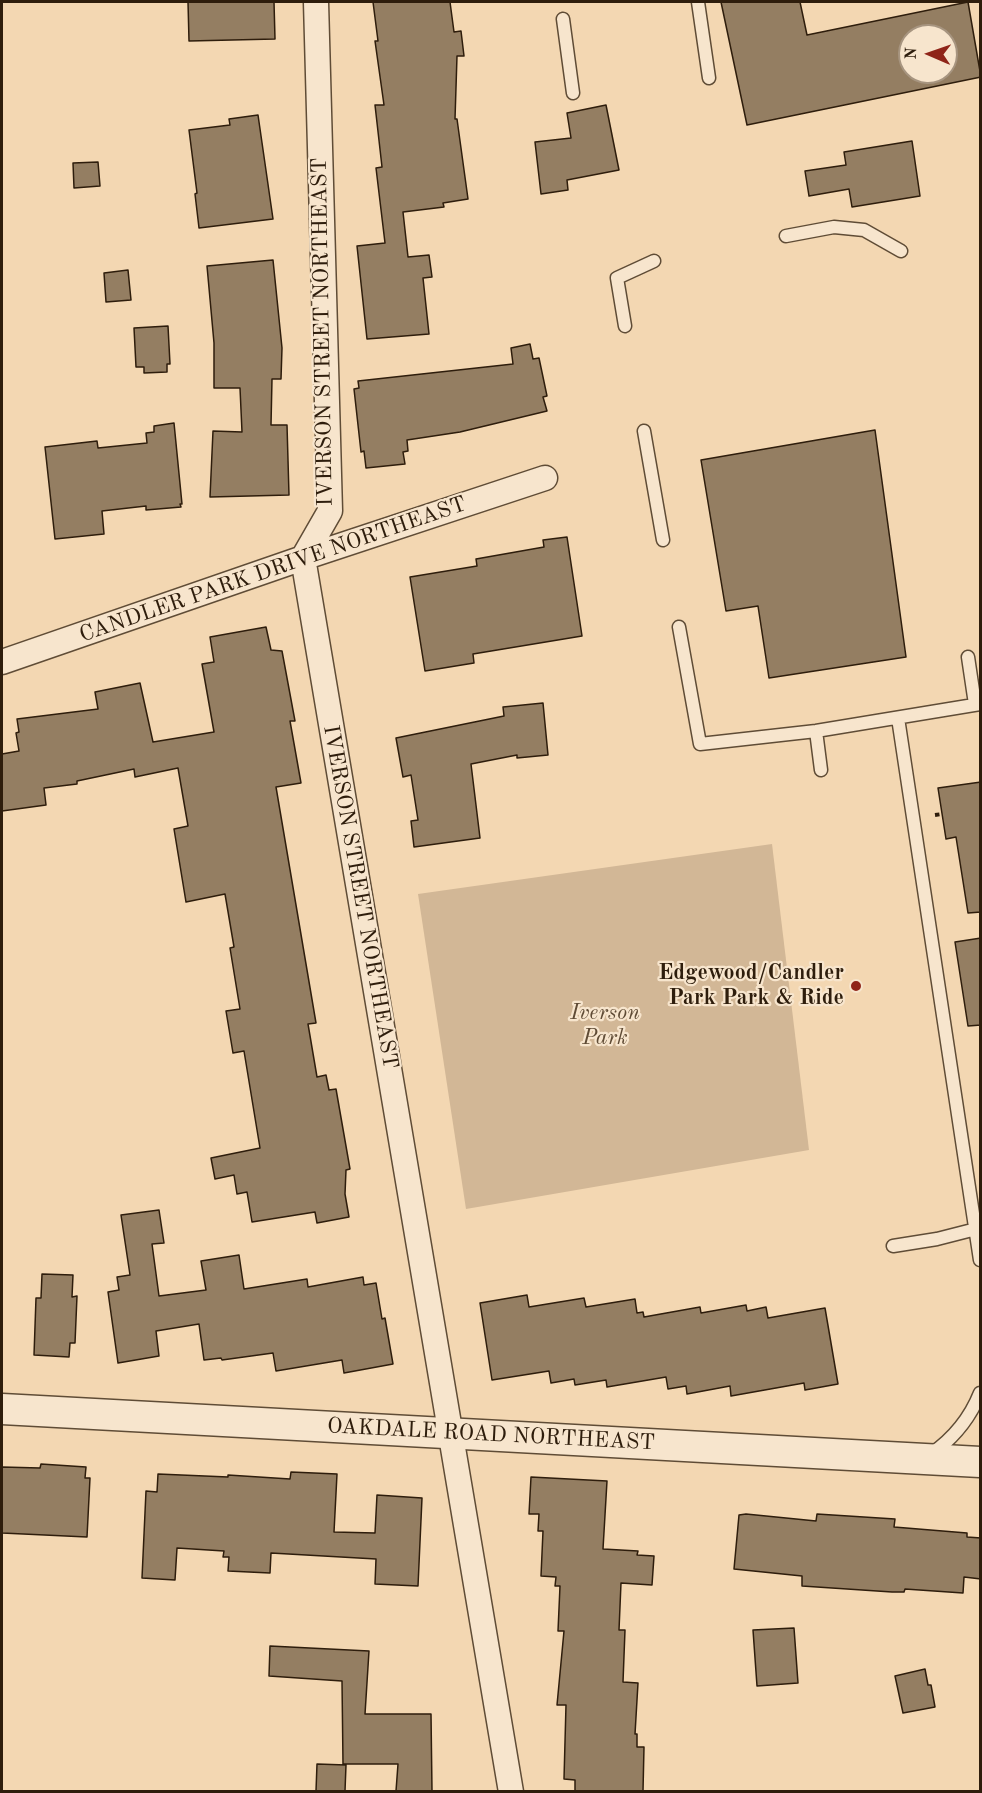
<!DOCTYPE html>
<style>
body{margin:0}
#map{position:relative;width:982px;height:1793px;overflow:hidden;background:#f3d7b2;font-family:"Old Standard TT",serif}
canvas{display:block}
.frame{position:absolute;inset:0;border:3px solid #2e1d0c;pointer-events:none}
.north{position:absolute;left:898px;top:24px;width:60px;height:60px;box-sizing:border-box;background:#f7e5cd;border:2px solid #a79580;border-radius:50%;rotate:272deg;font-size:16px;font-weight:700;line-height:24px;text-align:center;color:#2e1d0c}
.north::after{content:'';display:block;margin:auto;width:21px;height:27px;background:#8f2418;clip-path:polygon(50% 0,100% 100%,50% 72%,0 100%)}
</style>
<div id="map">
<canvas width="982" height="1793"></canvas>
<div class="frame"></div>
<div class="north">N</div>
</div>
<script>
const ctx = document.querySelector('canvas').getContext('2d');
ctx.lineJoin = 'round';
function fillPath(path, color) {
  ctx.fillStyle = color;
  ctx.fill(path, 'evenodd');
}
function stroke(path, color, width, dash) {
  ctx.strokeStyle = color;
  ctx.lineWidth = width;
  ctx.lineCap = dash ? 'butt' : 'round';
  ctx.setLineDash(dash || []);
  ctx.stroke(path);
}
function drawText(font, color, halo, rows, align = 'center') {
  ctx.font = font + ' "Old Standard TT",serif';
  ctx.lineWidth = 4.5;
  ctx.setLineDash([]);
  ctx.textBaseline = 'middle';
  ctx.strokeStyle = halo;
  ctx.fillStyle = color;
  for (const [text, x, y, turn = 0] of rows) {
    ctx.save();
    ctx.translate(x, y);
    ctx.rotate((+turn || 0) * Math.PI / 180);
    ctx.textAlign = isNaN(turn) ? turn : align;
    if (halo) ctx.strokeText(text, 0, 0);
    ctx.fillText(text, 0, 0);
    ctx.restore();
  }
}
fillPath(new Path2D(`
 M 772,844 L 809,1150 L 466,1209 L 418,894 Z`), '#d2b796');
const building = new Path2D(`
 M 188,2 L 274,2 L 275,39 L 189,41 Z
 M 373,2 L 450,2 L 454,32 L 461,31 L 464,56 L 457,56 L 455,119 L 457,119 L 468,199 L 443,203 L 444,207 L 403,212 L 408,257 L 429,255 L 432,277 L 423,278 L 429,334 L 367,339 L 357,246 L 385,243 L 376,168 L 382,167 L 375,105 L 384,105 L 375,41 L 378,41 Z
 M 721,2 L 800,2 L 807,35 L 968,2 L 981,77 L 747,125 ZM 910,36 L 946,36 L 946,72 L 910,72 Z
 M 606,105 L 619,170 L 567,180 L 568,190 L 541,194 L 535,142 L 571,138 L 567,113 Z
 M 258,115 L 273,219 L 199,228 L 195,194 L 197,193 L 189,130 L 230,125 L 229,119 Z
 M 912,141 L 920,196 L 852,207 L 849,189 L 809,196 L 805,171 L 846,165 L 844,152 Z
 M 98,162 L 100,186 L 74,188 L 73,163 Z
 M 273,260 L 282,348 L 281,379 L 272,379 L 271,425 L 287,425 L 289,495 L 210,497 L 213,431 L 242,432 L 240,388 L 214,388 L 214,343 L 207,266 Z
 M 128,270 L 131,300 L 106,302 L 104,273 Z
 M 168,326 L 170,364 L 167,364 L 167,372 L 144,373 L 144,367 L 136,367 L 134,328 Z
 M 530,344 L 533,359 L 539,358 L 547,396 L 543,397 L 547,411 L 460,432 L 407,440 L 408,451 L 403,452 L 405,464 L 366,468 L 364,451 L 361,452 L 354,389 L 359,388 L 358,381 L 513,364 L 511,348 Z
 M 174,423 L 182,504 L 180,504 L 181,507 L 146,510 L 146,506 L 102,511 L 104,534 L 55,539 L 45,447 L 97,441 L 98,448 L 147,443 L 146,433 L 154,432 L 154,426 Z
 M 875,430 L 906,657 L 769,678 L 758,606 L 726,611 L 701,460 Z
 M 567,537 L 582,636 L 473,654 L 474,663 L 425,671 L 410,577 L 477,566 L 476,559 L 544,547 L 543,540 Z
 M 266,627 L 271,650 L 282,651 L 295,721 L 290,721 L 301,783 L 276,787 L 316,1023 L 308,1024 L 317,1077 L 326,1075 L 329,1090 L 336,1089 L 350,1169 L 346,1170 L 345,1194 L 349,1217 L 317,1223 L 315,1212 L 252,1222 L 247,1192 L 237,1194 L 234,1175 L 215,1179 L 211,1158 L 260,1148 L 244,1051 L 233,1053 L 226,1011 L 240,1009 L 230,948 L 234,947 L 225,894 L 186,902 L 174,829 L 188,826 L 178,768 L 135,777 L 134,769 L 77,781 L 77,784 L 44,788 L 46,805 L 2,811 L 2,754 L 19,751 L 16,733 L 19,732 L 17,719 L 98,709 L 95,692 L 140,683 L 153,742 L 214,732 L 202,664 L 214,662 L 210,637 Z
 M 543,703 L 548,755 L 517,758 L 517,755 L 471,764 L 480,838 L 414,847 L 411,821 L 418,820 L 411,775 L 403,777 L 396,738 L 504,716 L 503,707 Z
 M 981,782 L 981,912 L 968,913 L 956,837 L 946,839 L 938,788 Z
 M 981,938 L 981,1025 L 968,1026 L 955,942 Z
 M 159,1210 L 164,1243 L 152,1244 L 159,1296 L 206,1290 L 201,1261 L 239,1255 L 244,1289 L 307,1279 L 308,1287 L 363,1277 L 364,1285 L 376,1283 L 382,1319 L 385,1318 L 393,1364 L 344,1373 L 342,1360 L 276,1371 L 273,1353 L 222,1360 L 221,1358 L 204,1360 L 199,1324 L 156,1331 L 159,1356 L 118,1363 L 108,1292 L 119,1290 L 117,1277 L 130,1275 L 121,1215 Z
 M 42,1274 L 73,1275 L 72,1297 L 77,1296 L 75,1343 L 70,1343 L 69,1357 L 34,1355 L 36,1298 L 41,1298 Z
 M 527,1295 L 529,1307 L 584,1298 L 586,1307 L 635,1299 L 637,1313 L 643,1312 L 644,1317 L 700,1307 L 701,1313 L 746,1305 L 747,1311 L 766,1307 L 768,1318 L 825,1308 L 838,1384 L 805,1390 L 804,1383 L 731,1396 L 730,1386 L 687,1394 L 686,1386 L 668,1389 L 666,1377 L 607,1387 L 606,1380 L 575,1385 L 574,1379 L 551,1383 L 549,1371 L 492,1380 L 480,1303 Z
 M 41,1464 L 86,1467 L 85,1478 L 90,1478 L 87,1537 L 2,1533 L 2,1467 L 40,1468 Z
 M 291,1472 L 337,1474 L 334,1532 L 375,1533 L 377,1495 L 422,1498 L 418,1586 L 375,1584 L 376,1559 L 271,1553 L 270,1573 L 228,1571 L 229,1557 L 223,1557 L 224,1551 L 177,1548 L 175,1580 L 142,1578 L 146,1491 L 157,1492 L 158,1474 L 228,1477 L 228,1475 L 290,1479 Z
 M 531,1477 L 607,1481 L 603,1549 L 638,1551 L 637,1555 L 654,1556 L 652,1585 L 621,1583 L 619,1630 L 625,1630 L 623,1682 L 638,1683 L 635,1734 L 637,1734 L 637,1747 L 644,1747 L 643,1791 L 575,1791 L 575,1780 L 564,1779 L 566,1705 L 557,1705 L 564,1631 L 558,1631 L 560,1586 L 555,1586 L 556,1577 L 541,1576 L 543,1531 L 538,1531 L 539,1514 L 529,1514 Z
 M 746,1514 L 816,1521 L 817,1514 L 895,1519 L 894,1527 L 967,1533 L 967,1537 L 981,1538 L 981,1579 L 964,1577 L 963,1593 L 905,1589 L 904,1592 L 892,1592 L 802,1586 L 802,1576 L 734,1569 L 739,1515 Z
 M 794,1628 L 798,1683 L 757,1686 L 753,1630 Z
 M 270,1646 L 369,1651 L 365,1714 L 431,1714 L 432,1791 L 396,1791 L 398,1764 L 343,1764 L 342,1681 L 269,1676 Z
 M 925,1669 L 928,1685 L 931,1685 L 935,1707 L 903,1713 L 895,1676 Z
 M 317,1764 L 346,1765 L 345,1791 L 316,1791 Z`);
fillPath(building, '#947e62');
stroke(building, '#2e1d0c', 1.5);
const service = new Path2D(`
 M 698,2 L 709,78
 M 563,19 L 573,93
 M 786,236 L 834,227 L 864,230 L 901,251
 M 625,326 L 617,278 L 654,261
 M 644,431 L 663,540
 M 679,627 L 700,744 L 816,731 L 980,704
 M 968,657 L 975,704
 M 898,718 L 980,1260
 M 816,731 L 821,770
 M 893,1246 L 937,1239 L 980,1228
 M 931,1454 C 954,1438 970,1418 980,1393`);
const minor = new Path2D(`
 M 316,2 L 330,511 L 303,558 L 511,1792
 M 2,662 L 303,558 L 545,478`);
const tertiary = new Path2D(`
 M 2,1409 L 980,1462`);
stroke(service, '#5f4c36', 15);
stroke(minor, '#5f4c36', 27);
stroke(tertiary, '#5f4c36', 33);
stroke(new Path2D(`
 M 935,815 L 942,814`), '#2e1d0c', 4, [4.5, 3]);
stroke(service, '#f7e5cd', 12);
stroke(minor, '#f7e5cd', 24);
stroke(tertiary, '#f7e5cd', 30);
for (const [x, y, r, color] of [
 [856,986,6,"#8f2418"]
]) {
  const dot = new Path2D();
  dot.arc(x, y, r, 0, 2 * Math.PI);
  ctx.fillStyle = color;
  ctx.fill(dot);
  stroke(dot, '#f7e5cd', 2);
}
drawText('22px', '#2e1d0c', '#f7e5cd', [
 ["IVERSON STREET NORTHEAST",323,332,-91],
 ["CANDLER PARK DRIVE NORTHEAST",273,570,-19],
 ["IVERSON STREET NORTHEAST",360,897,80],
 ["OAKDALE ROAD NORTHEAST",491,1435,3]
]);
drawText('bold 22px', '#2e1d0c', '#f7e5cd', [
 ["Edgewood/Candler",844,973],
 ["Park Park & Ride",844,998]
], 'right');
drawText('italic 22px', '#5f4b35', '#f7e5cd', [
 ["Iverson",605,1013],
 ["Park",605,1038]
]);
</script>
